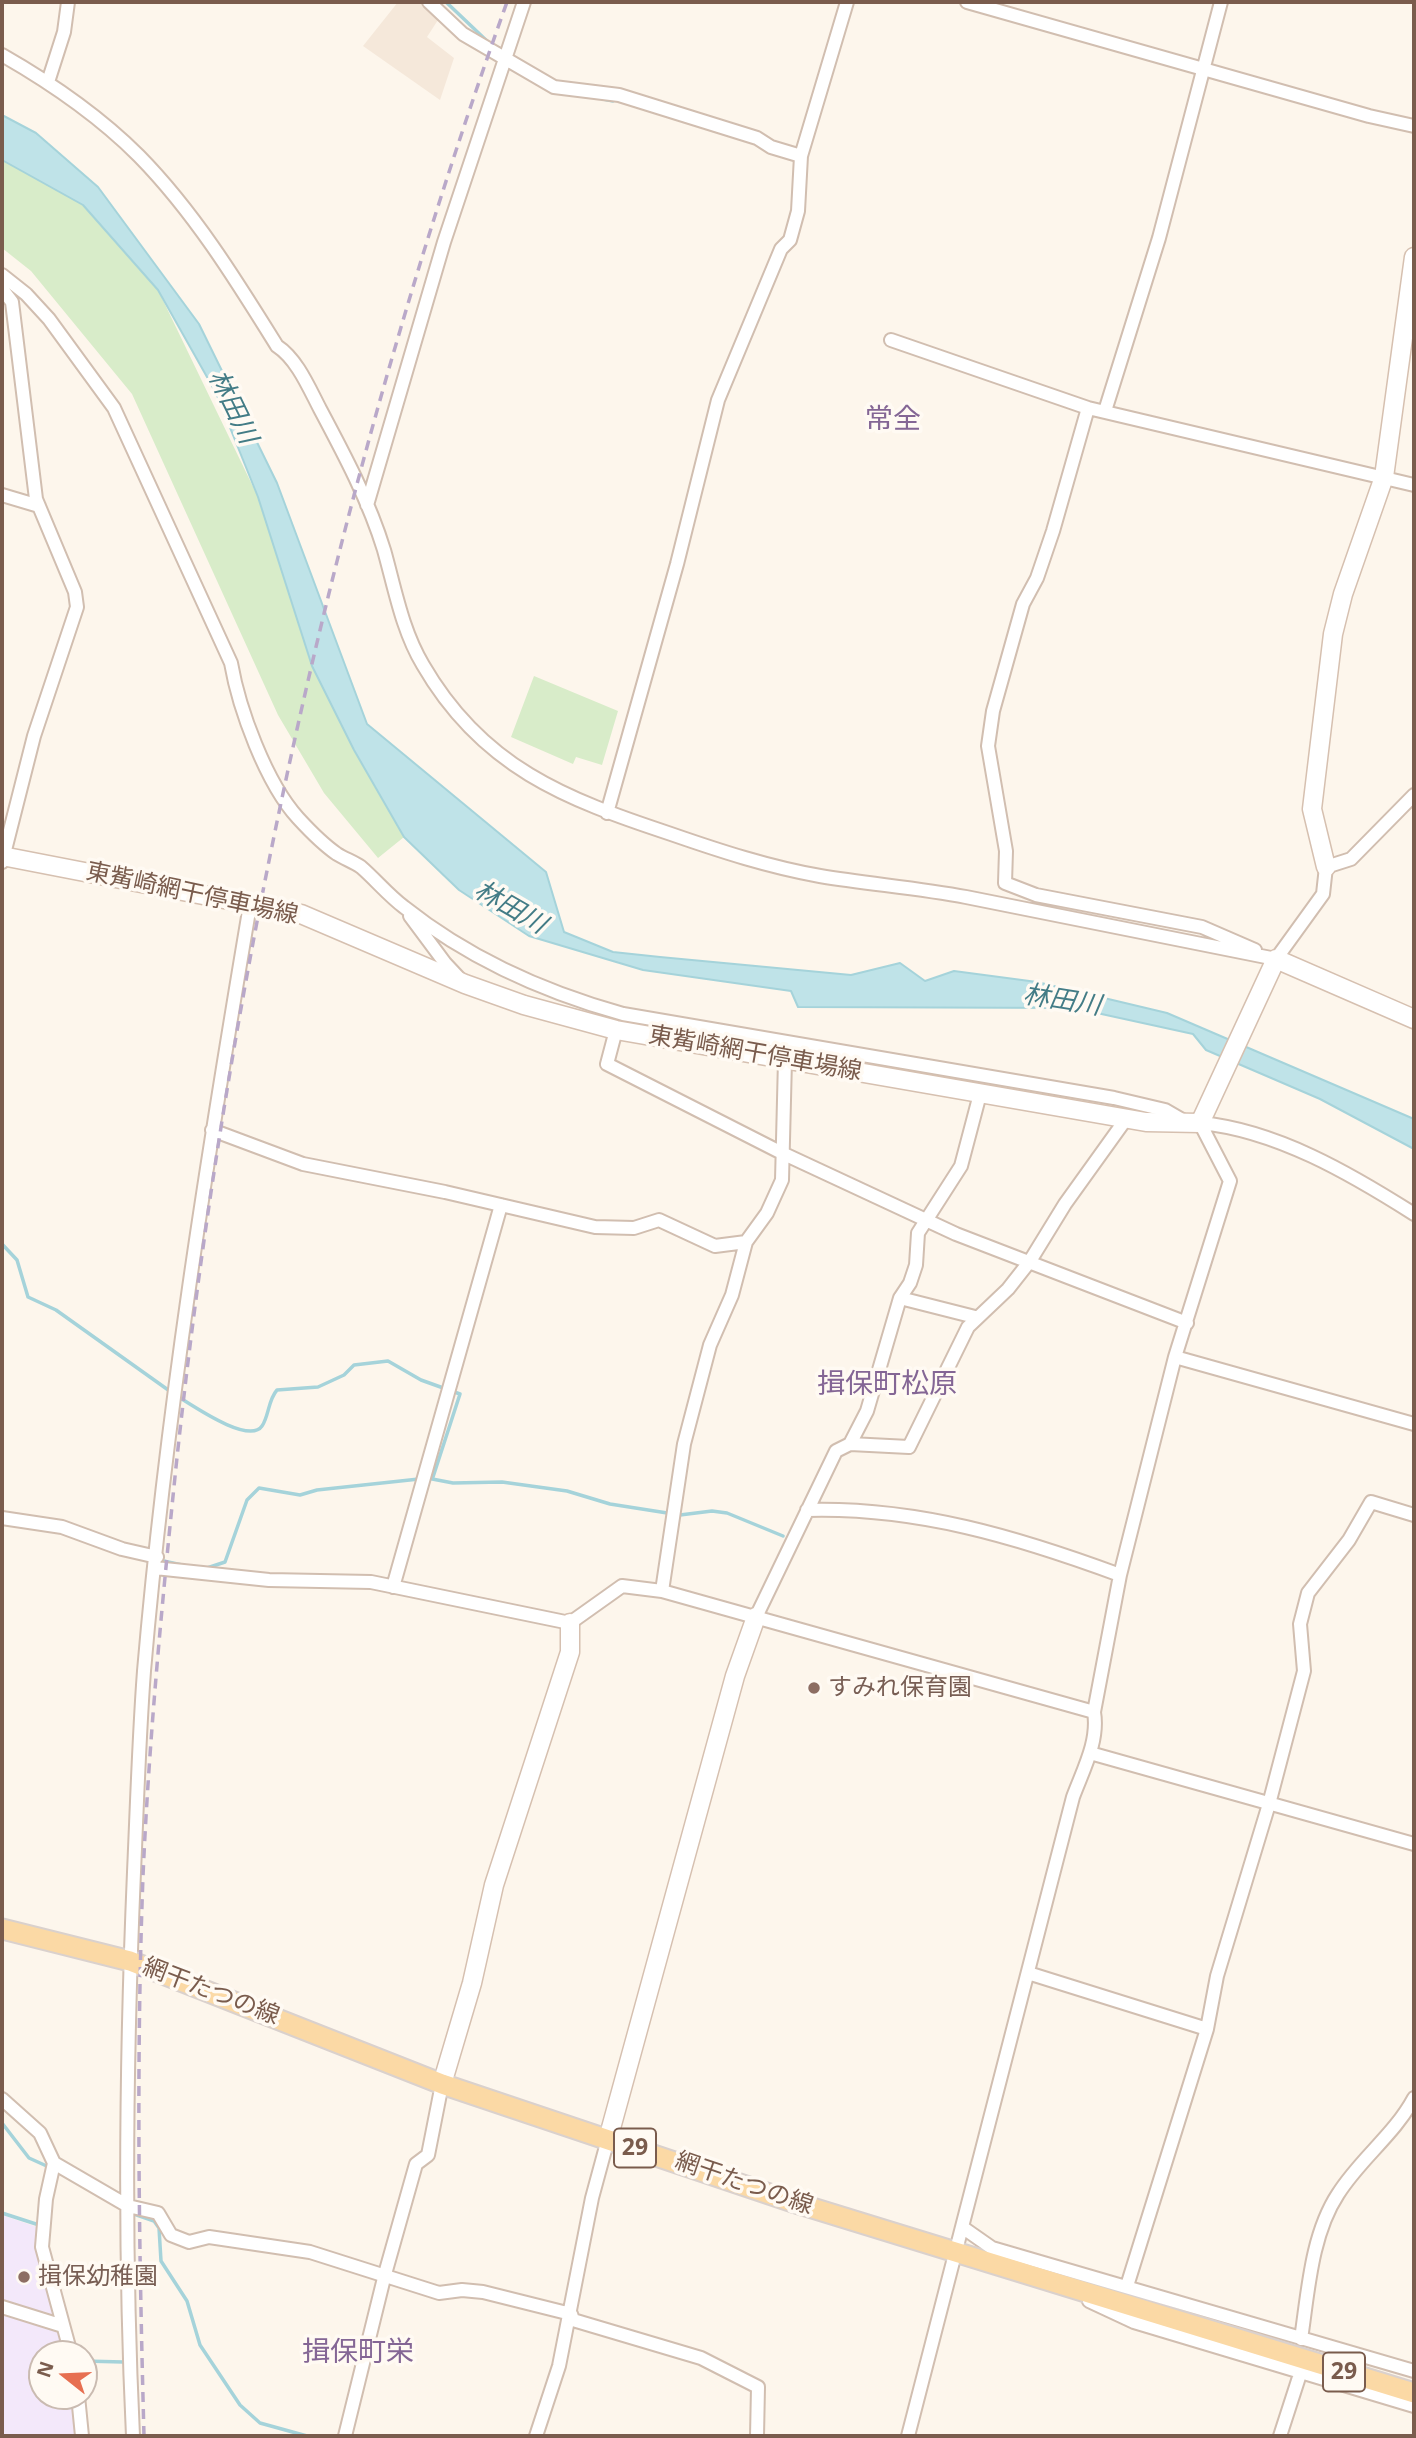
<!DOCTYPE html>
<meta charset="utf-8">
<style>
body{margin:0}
#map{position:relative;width:1416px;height:2438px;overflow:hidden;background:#fdf6ec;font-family:"Open Sans",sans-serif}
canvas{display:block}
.frame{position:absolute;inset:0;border:4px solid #7a5c4d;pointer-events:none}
.north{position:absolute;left:28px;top:2340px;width:70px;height:70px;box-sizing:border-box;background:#fffaf3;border:2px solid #cabbb1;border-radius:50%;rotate:288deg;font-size:19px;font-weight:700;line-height:28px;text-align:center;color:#7a5c4d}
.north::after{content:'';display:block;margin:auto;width:24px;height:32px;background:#e76f51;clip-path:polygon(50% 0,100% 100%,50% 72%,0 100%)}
</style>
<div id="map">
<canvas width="1416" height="2438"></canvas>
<div class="frame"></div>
<div class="north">N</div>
</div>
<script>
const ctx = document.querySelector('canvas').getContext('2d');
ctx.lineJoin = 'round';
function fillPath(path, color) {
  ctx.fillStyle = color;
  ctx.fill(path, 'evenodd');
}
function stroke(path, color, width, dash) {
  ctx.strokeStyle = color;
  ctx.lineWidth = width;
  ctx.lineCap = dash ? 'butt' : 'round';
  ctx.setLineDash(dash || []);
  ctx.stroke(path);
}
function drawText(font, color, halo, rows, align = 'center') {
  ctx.font = font + ' "Open Sans","Noto Sans JP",sans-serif';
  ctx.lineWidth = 7;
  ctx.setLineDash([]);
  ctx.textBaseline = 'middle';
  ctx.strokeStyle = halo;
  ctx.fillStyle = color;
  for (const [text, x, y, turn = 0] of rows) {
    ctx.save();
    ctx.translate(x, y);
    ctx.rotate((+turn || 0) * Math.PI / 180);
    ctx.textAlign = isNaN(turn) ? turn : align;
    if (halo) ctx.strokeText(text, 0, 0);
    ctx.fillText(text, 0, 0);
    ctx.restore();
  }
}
fillPath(new Path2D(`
 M 398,2 L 424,2 L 438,20 L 427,37 L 454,58 L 440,100 L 363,46 Z`), '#f5e8da');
fillPath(new Path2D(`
 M 2,2215 L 37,2227 L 39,2250 L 58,2320 L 2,2304 Z
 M 2,2313 L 58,2331 L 62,2354 L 42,2354 L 42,2396 L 70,2396 L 77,2436 L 2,2436 Z`), '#f3e8fa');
fillPath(new Path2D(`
 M 2,160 L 83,205 L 158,290 L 258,497 L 312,666 L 354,750 L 404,837 L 378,858 L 324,793 L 278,715 L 132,394 L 31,271 L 2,248 Z
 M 534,676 L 618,711 L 602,765 L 576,757 L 573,764 L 511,737 Z`), '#d8ecc9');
const water = new Path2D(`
 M 2,115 L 36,133 L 98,187 L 199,324 L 277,483 L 367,724 L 546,872 L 564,932 L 613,952 L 660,957 L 851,975 L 900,963 L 925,981 L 954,971 L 1037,982 L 1167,1013 L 1414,1119 L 1414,1149 L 1320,1099 L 1206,1050 L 1193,1034 L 1074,1008 L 798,1007 L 791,991 L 643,970 L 529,936 L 459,890 L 404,837 L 354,750 L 312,666 L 258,497 L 216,393 L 158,290 L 83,205 L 2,160 Z`);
fillPath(water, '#bfe3e8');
stroke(water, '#a5d3da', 2);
stroke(new Path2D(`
 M 446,2 L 487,41
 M 603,99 L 613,101
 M 2,1244 L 17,1260 L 28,1297 L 56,1310 L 171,1392
 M 177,1396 C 192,1405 249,1445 262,1426 C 269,1416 268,1400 277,1390 L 318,1387 L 344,1375 L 354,1365 L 388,1361 L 421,1380 L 460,1394 L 433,1477
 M 427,1478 L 453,1483 L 502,1482 L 567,1491 L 610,1504 L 680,1515 L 712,1511 L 727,1513 L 783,1536
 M 159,1560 L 182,1565
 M 207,1568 L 225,1562 L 247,1500 L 259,1488 L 300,1495 L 317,1490 L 419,1479
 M 2,2123 L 29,2158 L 51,2168
 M 2,2213 L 39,2225
 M 131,2213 L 154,2221 L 159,2228 L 161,2261 L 187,2301 L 200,2345 L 240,2405 L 260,2423 L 307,2436
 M 84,2361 L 123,2362`), '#a5d3da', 3.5);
const street = new Path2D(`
 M 429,2 L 463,34 L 554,87 L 619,95 L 757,138 L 771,147 L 801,156
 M 967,2 L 1369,116 L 1414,126
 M 2,55 C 51,83 99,116 139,156 C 194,212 236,280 277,346 C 297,359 309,388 320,409 C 344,454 369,501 384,550 C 395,589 402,630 423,665 C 482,767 565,799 671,834 C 720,851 769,867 820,876 C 868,884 918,888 966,897 C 1070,917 1173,939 1276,959
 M 48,82 L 64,32 L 68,2
 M 2,275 L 26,294 L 49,319 L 114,408 L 231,663 C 239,709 266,783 298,818 C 309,830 324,845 337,854 C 345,859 354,862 361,867 C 376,880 388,895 404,907 C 468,958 544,992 623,1014 L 1114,1098 L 1165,1110 L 1184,1121
 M 2,289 L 12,302 L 36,499 L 75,592 L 77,607 L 34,736 L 2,862
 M 891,340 L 1088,408 L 1414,485
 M 1088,408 L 1053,531 L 1037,578 L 1023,604 L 993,711 L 988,746 L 1006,851 L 1005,883 L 1036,895 L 1202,927 L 1255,950
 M 1105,411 L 1159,238 L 1221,2
 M 2,495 L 39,506
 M 367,505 L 444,242 L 524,2
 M 607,813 L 677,564 L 718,400 L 781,249 L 790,240 L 798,211 L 801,156 L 847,2
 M 410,916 L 445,963 L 459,978
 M 1276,959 L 1323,894 L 1326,867 L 1351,859 L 1414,795
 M 616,1030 L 607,1064 L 782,1153 L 956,1234 L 1187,1323
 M 212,1130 L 303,1164 L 445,1192 L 595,1227 L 634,1228 L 659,1220 L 715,1246 L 746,1242
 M 900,1298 L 975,1317
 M 1175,1357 L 1414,1424
 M 850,1444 L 909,1447 L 968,1327 L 1008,1289 L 1030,1261 L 1065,1204 L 1126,1119
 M 807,1510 C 917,1507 1017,1537 1120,1575
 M 2,1518 L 62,1527 L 122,1549 L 157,1557
 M 155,1568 L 269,1580 L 371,1582 L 570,1623 L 622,1586 L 662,1591 L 1094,1712
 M 393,1587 L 501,1205
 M 662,1591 L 684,1444 L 710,1345 L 732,1295 L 746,1242 L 767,1213 L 782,1180 L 785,1060
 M 756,1617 L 836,1451 L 850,1444 L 867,1411 L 900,1298 L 910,1283 L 916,1265 L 918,1233 L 961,1166 L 980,1094
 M 1090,1753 L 1414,1844
 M 1028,1973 L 1207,2029 L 1127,2286
 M 1207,2029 L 1217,1976 L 1269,1804 L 1304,1671 L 1300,1624 L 1308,1593 L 1349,1540 L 1371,1502 L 1414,1515
 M 2,2099 L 40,2133 L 54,2163 L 128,2206 L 158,2213 L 171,2235 L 189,2242 L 209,2237 L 310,2252 L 439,2293 L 462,2290 L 483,2292 L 571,2314 L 573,2320 L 701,2358 L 758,2387 L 757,2436
 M 54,2163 L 46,2199 L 42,2247 L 71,2354
 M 962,2227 L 992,2248 L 1414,2371
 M 1089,2301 L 1134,2322 L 1414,2406
 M 2,2307 L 63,2326
 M 1301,2339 C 1308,2293 1311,2235 1338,2194 C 1360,2159 1394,2135 1414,2098
 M 78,2396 L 82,2436
 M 133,2436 C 124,2248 126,2060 134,1872 C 137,1805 139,1738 144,1671 C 166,1414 207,1159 250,905
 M 345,2436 L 385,2274 L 416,2164 L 428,2155 L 442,2084
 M 536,2436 L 559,2366 L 592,2198 L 608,2139
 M 908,2436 L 1073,1797 C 1083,1770 1099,1741 1094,1712 L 1120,1575 L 1175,1357 L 1230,1181 L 1200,1123 C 1276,1130 1351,1174 1414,1214
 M 1280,2436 L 1301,2371`);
const secondary = new Path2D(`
 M 2,856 L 301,914 L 465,984 L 524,1005 L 616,1030 L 1146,1122 L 1200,1123 L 1276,959 L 1414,1019
 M 1326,867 L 1312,809 L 1333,634 L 1343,594 L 1384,477 L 1414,257
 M 442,2084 L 472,1983 L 494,1885 L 570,1652 L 570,1623
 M 608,2139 L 735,1676 L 756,1617`);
const primary = new Path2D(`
 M 2,1929 L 130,1961 L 442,2084 L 796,2203 L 1414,2393`);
stroke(street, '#d1beb0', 16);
stroke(secondary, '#d6c0b0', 21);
stroke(primary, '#dad1cd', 23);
stroke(street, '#fff', 12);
stroke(secondary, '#fff', 18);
stroke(primary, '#fbd9a5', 19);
stroke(new Path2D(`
 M 144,2436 C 139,2250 136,2063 143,1876 C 149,1740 162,1603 176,1467 C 229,969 338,474 507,2`), '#b9a8c9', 3.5, [10, 7]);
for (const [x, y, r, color] of [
 [814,1688,7,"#8d6e63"],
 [24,2277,7,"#8d6e63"]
]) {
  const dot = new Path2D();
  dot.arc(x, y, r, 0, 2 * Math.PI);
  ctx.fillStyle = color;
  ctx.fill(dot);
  stroke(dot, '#fffaf3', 2.5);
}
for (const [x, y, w] of [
 [635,2148,42],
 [1344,2372,42]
]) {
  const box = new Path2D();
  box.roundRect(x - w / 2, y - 19.5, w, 39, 5);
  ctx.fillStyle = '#fffaf3';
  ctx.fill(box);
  stroke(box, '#7a5c4d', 2);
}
drawText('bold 23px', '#7a5c4d', null, [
 ["29",635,2148],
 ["29",1344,2372]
]);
drawText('24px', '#7a5c4d', '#fffaf3', [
 ["東觜崎網干停車場線",192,894,12],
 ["東觜崎網干停車場線",755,1054,10],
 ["網干たつの線",211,1992,21],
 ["網干たつの線",744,2184,19]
]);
drawText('24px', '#785e54', '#fffaf3', [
 ["すみれ保育園",828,1688],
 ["揖保幼稚園",38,2277]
], 'left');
drawText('italic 26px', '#437c86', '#fffaf3', [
 ["林田川",232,407,64],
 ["林田川",510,908,30],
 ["林田川",1062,1001,9]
]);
drawText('28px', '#846695', '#fffaf3', [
 ["常全",893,420],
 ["揖保町松原",887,1385],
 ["揖保町栄",358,2353]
]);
</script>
